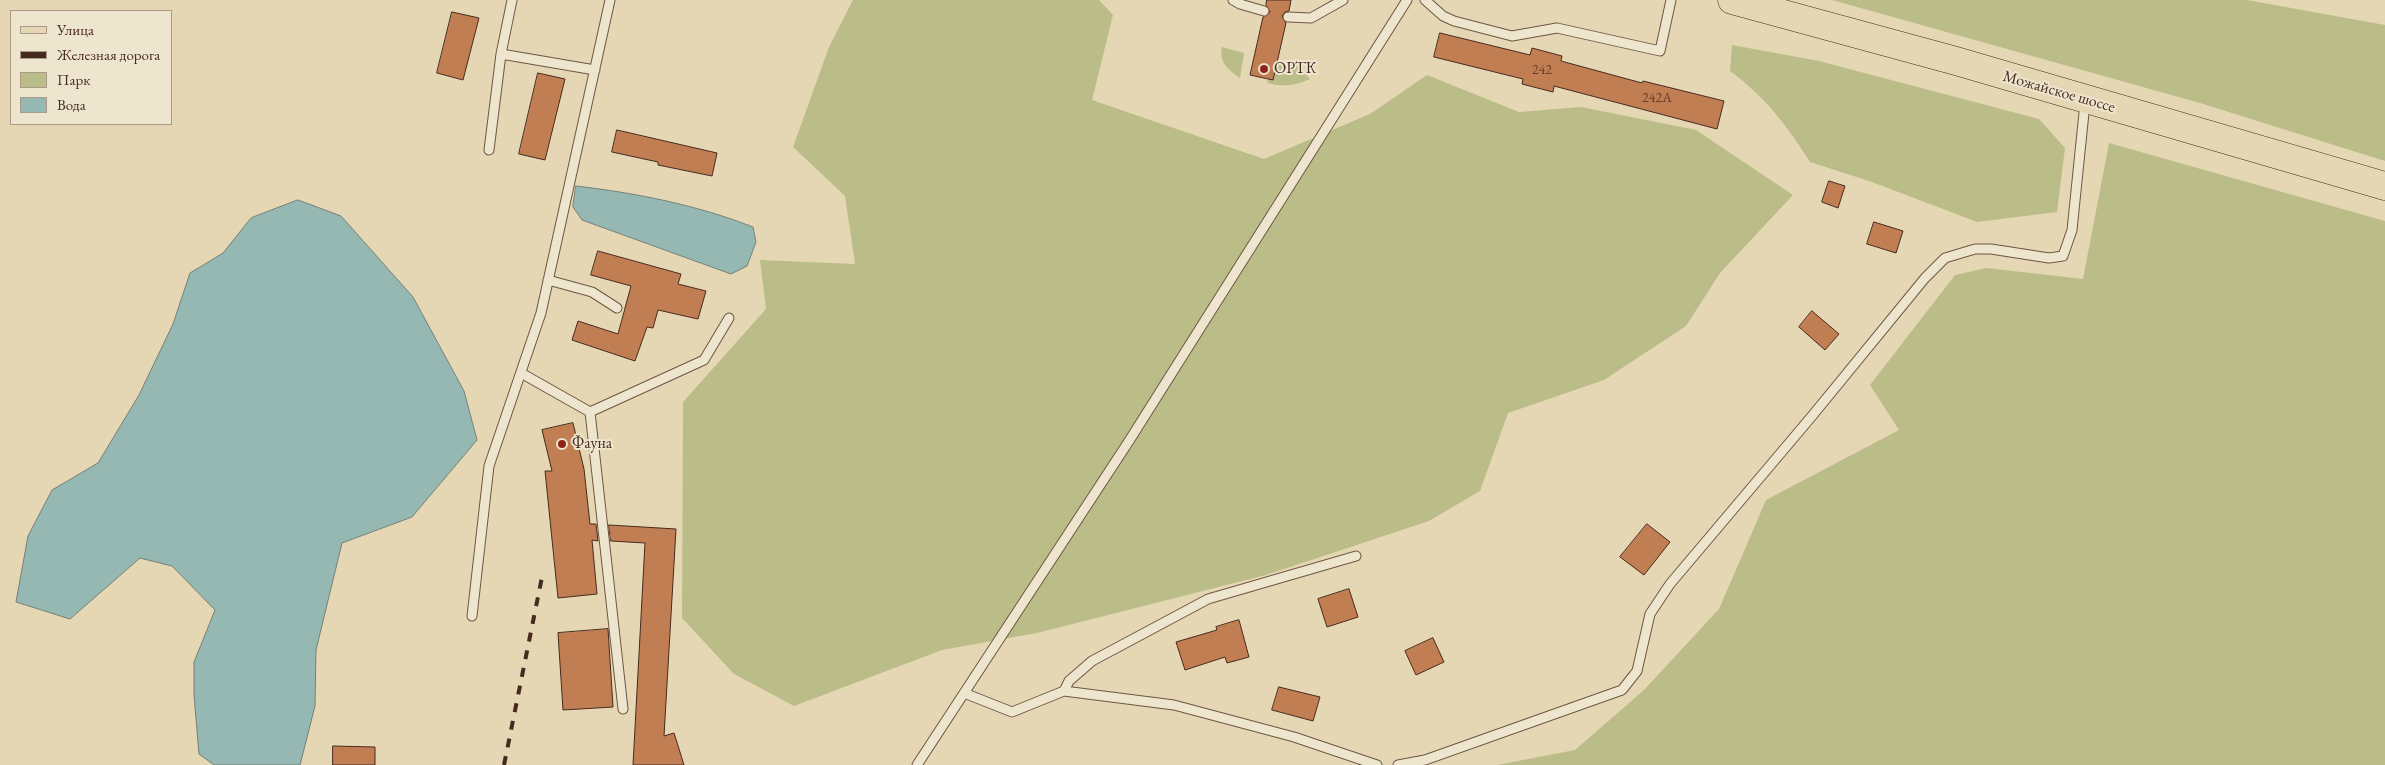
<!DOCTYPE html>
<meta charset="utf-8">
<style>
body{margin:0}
#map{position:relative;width:2385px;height:765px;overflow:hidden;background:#e5d7b3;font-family:"EB Garamond",serif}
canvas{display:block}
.legend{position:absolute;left:10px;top:10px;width:162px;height:115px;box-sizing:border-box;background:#eee5ce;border:1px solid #ab9a88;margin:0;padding:6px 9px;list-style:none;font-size:15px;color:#472a1f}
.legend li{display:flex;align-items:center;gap:10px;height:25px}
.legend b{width:25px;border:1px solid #ab9a88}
</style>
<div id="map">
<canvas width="2385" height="765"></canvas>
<ul class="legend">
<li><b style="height:6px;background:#e5d7b3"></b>Улица</li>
<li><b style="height:6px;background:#472a1f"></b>Железная дорога</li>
<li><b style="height:14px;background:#bbbd88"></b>Парк</li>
<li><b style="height:14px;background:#96b8b2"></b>Вода</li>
</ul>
</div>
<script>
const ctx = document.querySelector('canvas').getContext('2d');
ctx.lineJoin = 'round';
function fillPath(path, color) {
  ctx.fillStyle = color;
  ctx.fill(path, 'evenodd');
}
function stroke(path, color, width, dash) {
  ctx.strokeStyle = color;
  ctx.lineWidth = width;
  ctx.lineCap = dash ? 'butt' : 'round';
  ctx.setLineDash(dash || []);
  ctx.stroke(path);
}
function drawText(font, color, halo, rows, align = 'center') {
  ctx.font = font + ' "EB Garamond",serif';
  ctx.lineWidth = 4;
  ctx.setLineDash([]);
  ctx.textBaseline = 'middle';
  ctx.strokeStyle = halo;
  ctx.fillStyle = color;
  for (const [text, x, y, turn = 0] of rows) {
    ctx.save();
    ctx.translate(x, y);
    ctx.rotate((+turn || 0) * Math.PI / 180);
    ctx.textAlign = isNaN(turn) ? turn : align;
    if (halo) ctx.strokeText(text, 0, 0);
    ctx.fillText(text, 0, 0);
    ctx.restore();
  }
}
fillPath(new Path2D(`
 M 853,0 L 1099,0 L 1113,15 L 1092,100 L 1264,159 L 1370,114 L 1427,75 L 1519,112 L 1581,107 L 1696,130 L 1793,195 L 1720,273 L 1686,326 L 1604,380 L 1508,413 L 1480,491 L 1429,521 L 1266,575 L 1037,633 L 942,650 L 794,706 L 734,674 L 682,618 L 683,402 L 766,309 L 760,260 L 855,264 L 845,196 L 793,147 L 829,47 Z
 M 1832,0 L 2247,0 L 2385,25 L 2385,161 L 2200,103 Z
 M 1732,45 L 1819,61 L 2039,119 L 2065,148 L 2057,212 L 1977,222 L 1872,182 L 1810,162 C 1786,124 1766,98 1730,71 Z
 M 1222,47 L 1244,53 L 1240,78 C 1227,69 1219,62 1222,47 Z
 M 1288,63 L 1296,64 L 1310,79 C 1295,86 1283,87 1267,83 L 1268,79 L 1273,79 L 1277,64 Z
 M 2109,143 L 2385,221 L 2385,765 L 1497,765 L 1575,750 L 1644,690 L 1719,609 L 1766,500 L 1899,430 L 1870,385 L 1955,275 L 1986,268 L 2083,279 Z`), '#bbbd88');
const water = new Path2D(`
 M 576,186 C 636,193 697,205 753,227 L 756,242 L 747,266 L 731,274 L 582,220 L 573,207 Z
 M 298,200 L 341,216 L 413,297 L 464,391 L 477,440 L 412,517 L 342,543 L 316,650 L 315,706 L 300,765 L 214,765 L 199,754 L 194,695 L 194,662 L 215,610 L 172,566 L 140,558 L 70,619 L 16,602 L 28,536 L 52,490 L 98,463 L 139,395 L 173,324 L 190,273 L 223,253 L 251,218 Z`);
fillPath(water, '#96b8b2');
stroke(water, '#767f77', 1);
const building = new Path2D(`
 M 1267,0 L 1291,0 L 1289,11 L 1285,12 L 1282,16 L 1286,23 L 1273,80 L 1250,75 L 1263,17 L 1270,12 L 1266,5 Z
 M 452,12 L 479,18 L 463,80 L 437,73 Z
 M 1440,33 L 1530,55 L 1532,48 L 1562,56 L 1561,61 L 1642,83 L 1643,81 L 1724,101 L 1717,129 L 1554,86 L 1553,92 L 1522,84 L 1523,79 L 1434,57 Z
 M 538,73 L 565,79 L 545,160 L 519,154 Z
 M 617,130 L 717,153 L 712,176 L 658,165 L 658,162 L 612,152 Z
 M 1829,181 L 1845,186 L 1838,208 L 1822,202 Z
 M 1874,222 L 1903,231 L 1896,253 L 1867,244 Z
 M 598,251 L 681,274 L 678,284 L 706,291 L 698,319 L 658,310 L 653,328 L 647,327 L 635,361 L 572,340 L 578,321 L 618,334 L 631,286 L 591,275 Z
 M 1812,311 L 1839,334 L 1825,350 L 1799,327 Z
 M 573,423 L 584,469 L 590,524 L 596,524 L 598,541 L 592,540 L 597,594 L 558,598 L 545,471 L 552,471 L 542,430 Z
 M 1647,524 L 1670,542 L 1644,575 L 1620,557 Z
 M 609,525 L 676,529 L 664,736 L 674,733 L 684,765 L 633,765 L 645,543 L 611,541 Z
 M 1349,589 L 1358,617 L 1327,627 L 1318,599 Z
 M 1239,620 L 1249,657 L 1227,663 L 1225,657 L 1185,670 L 1176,642 L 1217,630 L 1216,627 Z
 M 608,629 L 613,707 L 563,710 L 558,633 Z
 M 1433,638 L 1444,662 L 1416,675 L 1405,651 Z
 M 1279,687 L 1320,697 L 1313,721 L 1272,710 Z
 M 333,746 L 375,747 L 375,765 L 333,765 Z`);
fillPath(building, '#c27e53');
stroke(building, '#472a1f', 1);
const service = new Path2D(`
 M 1233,0 L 1240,4 L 1264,11
 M 1425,0 L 1443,16 L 1454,21 L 1512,36 L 1557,28 L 1660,51 L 1671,0
 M 1288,17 L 1311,18 L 1343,0
 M 501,54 L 512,0
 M 489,150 L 501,54 L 595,70
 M 548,280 L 592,292 L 617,308
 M 521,373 L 590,412 L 623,709
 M 590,412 L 704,360 L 729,318
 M 472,616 L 489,466 L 541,313 L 610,0
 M 1064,691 L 1069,681 L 1092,661 L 1208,599 L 1356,556
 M 964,693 L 1012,712 L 1064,691 L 1174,705 L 1294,737 L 1377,765
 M 917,765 L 1129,441 L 1407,0
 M 1398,765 L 1425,760 L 1622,690 L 1637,671 L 1650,614 L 1670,584 L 1812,416 L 1925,278 L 1945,258 L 1975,249 L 1991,249 L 2049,258 L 2063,256 L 2072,230 L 2085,103`);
const primary = new Path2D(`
 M 1732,0 L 1956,61 L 2385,186`);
stroke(service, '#6e5544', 11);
stroke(primary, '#472a1f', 29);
stroke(service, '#eee5ce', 9);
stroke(primary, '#e5d7b3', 28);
stroke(new Path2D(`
 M 504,765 L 542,577`), '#472a1f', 4, [9, 9]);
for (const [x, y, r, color] of [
 [1264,69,5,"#8f2418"],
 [562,444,5,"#8f2418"]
]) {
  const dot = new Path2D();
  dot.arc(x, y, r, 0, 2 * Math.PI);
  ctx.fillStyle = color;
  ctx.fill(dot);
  stroke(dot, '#eee5ce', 2);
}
drawText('14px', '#663f2c', null, [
 ["242",1542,70],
 ["242А",1657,98]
]);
drawText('16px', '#472a1f', '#eee5ce', [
 ["ОРТК",1274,69],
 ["Фауна",572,444]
], 'left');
drawText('16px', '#472a1f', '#eee5ce', [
 ["Можайское шоссе",2059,92,16]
]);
</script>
